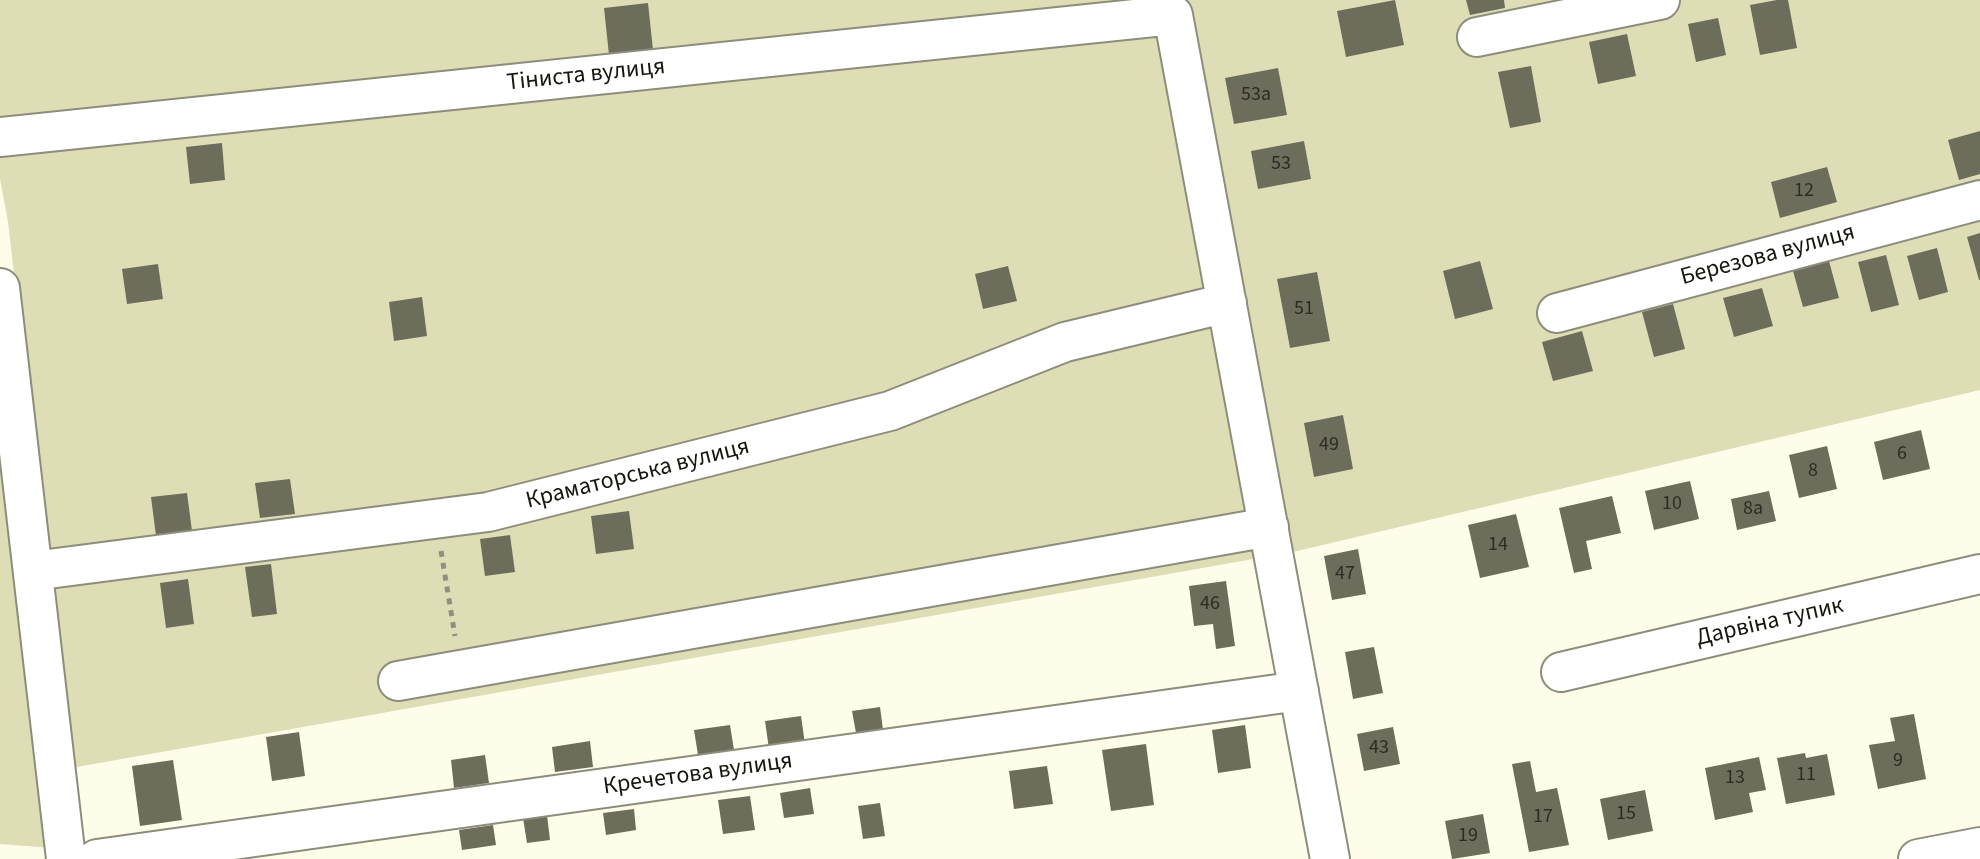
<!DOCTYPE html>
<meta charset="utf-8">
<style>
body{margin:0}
canvas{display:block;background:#fdfdea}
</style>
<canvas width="1980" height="859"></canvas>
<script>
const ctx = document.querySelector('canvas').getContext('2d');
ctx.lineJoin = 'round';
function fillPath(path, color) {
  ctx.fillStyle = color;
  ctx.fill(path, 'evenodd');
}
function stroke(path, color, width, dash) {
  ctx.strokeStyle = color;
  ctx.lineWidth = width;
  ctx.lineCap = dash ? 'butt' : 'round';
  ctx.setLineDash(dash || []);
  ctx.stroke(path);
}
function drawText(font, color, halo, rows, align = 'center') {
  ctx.font = font + ' "Source Sans 3",sans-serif';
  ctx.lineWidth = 6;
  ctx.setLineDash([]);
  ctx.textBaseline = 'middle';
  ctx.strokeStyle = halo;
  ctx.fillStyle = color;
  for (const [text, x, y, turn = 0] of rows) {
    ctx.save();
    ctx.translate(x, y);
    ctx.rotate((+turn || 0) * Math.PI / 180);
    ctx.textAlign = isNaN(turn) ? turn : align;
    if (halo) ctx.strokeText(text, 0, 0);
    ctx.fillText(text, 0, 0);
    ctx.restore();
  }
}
fillPath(new Path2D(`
 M 0,0 L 1980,0 L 1980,390 L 1293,552 L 71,768 L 8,222 L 0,179 Z
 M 0,396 L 52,848 L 0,844 Z`), '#dedeb6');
fillPath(new Path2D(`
 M 1395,0 L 1404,45 L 1346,57 L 1337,11 Z
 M 1466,0 L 1504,0 L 1505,8 L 1470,15 Z
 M 1777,0 L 1788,0 L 1797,48 L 1760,55 L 1750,5 Z
 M 648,3 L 653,50 L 609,55 L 604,8 Z
 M 1718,18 L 1726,55 L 1696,62 L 1688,24 Z
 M 1627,34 L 1636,76 L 1598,84 L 1589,42 Z
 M 1531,66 L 1541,122 L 1510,128 L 1498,72 Z
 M 1278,68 L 1287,115 L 1234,124 L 1225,78 Z
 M 1980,131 L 1980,174 L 1959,180 L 1948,140 Z
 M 1304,141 L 1311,179 L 1258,189 L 1251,151 Z
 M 222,143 L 225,180 L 190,184 L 186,147 Z
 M 1827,167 L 1837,202 L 1780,218 L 1771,182 Z
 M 1980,233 L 1980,280 L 1979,280 L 1967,237 Z
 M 1937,248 L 1948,292 L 1919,300 L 1907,256 Z
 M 1886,255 L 1899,305 L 1871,312 L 1858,262 Z
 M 1480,261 L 1493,309 L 1455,319 L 1443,271 Z
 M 1829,261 L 1839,298 L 1803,307 L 1793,271 Z
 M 158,264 L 163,299 L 127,304 L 122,269 Z
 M 1008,266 L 1017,301 L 983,309 L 975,274 Z
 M 1317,272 L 1330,341 L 1290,348 L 1277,279 Z
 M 1762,288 L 1773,326 L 1734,337 L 1723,298 Z
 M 422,297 L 427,336 L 394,341 L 389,302 Z
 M 1673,304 L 1685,349 L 1654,357 L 1642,312 Z
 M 1582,331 L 1593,371 L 1553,381 L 1542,342 Z
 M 1343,415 L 1353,469 L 1314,477 L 1304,423 Z
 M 1921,430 L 1930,469 L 1883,480 L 1874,442 Z
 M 1827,446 L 1837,489 L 1799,498 L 1789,455 Z
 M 290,479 L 295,514 L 260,518 L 255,483 Z
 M 1690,481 L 1699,519 L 1654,530 L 1645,491 Z
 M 1769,491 L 1776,521 L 1737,530 L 1731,499 Z
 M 187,493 L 192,531 L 156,536 L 151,497 Z
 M 1612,496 L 1621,533 L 1586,541 L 1592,569 L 1574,573 L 1559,508 Z
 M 629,511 L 634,549 L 596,554 L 591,516 Z
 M 1516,514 L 1529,567 L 1480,578 L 1468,525 Z
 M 510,535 L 515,572 L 485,576 L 480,539 Z
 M 1358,549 L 1366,594 L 1332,600 L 1324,556 Z
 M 271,564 L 277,614 L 252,617 L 245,567 Z
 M 188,579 L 194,624 L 166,628 L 160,583 Z
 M 1226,581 L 1235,646 L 1216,649 L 1213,624 L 1194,626 L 1189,586 Z
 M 1374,647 L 1383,693 L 1353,699 L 1345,652 Z
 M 880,707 L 883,730 L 856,733 L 852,711 Z
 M 1914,714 L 1926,779 L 1878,789 L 1869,745 L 1895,741 L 1890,718 Z
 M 801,716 L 805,744 L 769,749 L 765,721 Z
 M 730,725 L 734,750 L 698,755 L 694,730 Z
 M 1245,725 L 1251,768 L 1218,773 L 1212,730 Z
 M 1393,727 L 1400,764 L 1364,771 L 1357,734 Z
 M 299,732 L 305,776 L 272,781 L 266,737 Z
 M 590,741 L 593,767 L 555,772 L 552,747 Z
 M 1146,744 L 1154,805 L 1111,811 L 1102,750 Z
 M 1805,753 L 1806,758 L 1827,754 L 1835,795 L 1786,804 L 1777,758 Z
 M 485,755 L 489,783 L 454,788 L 451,760 Z
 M 1759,757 L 1766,790 L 1749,793 L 1753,812 L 1715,820 L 1705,768 Z
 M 173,760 L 182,820 L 140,826 L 132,766 Z
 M 1530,761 L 1536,792 L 1557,788 L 1569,845 L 1529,852 L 1512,764 Z
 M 1047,766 L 1053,804 L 1014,809 L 1009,771 Z
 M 810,788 L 814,814 L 784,818 L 780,793 Z
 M 1645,790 L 1653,831 L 1608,840 L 1600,799 Z
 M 750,796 L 755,830 L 723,834 L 718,800 Z
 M 880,803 L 885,836 L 863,839 L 858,806 Z
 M 634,809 L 636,830 L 606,835 L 603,813 Z
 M 1483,814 L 1490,853 L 1452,859 L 1445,821 Z
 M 547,815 L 550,840 L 527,843 L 523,818 Z
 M 493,825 L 496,845 L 462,850 L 459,830 Z`), '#6d6d5c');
const minor = new Path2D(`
 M 1477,37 L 1660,0
 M 0,137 L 1173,15 L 1330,859
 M 0,288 L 66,859
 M 1557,313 L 1980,200
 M 33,571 L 488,512 L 890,411 L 1065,342 L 1227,303
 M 1561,672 L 1980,574
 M 398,681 L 1269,527
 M 97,859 L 1299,691
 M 1918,859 L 1980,847`);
stroke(minor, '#8d8d7c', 42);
stroke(new Path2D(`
 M 441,551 L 455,636`), '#909082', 5, [6, 6]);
stroke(minor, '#fff', 38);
drawText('20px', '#2c2c22', null, [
 ["53а",1256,96],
 ["53",1281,165],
 ["12",1804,192],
 ["51",1304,310],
 ["49",1329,446],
 ["6",1902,455],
 ["8",1813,472],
 ["10",1672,505],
 ["8а",1753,510],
 ["14",1498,546],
 ["47",1345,575],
 ["46",1210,605],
 ["43",1379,749],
 ["9",1898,762],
 ["11",1806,776],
 ["13",1735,779],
 ["15",1626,815],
 ["17",1543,818],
 ["19",1468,837]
]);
drawText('24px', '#16160f', '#fff', [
 ["Тіниста вулиця",586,76,-6],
 ["Березова вулиця",1768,256,-15],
 ["Краматорська вулиця",638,475,-14],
 ["Дарвіна тупик",1770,623,-13],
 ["Кречетова вулиця",698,775,-8]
]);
</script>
